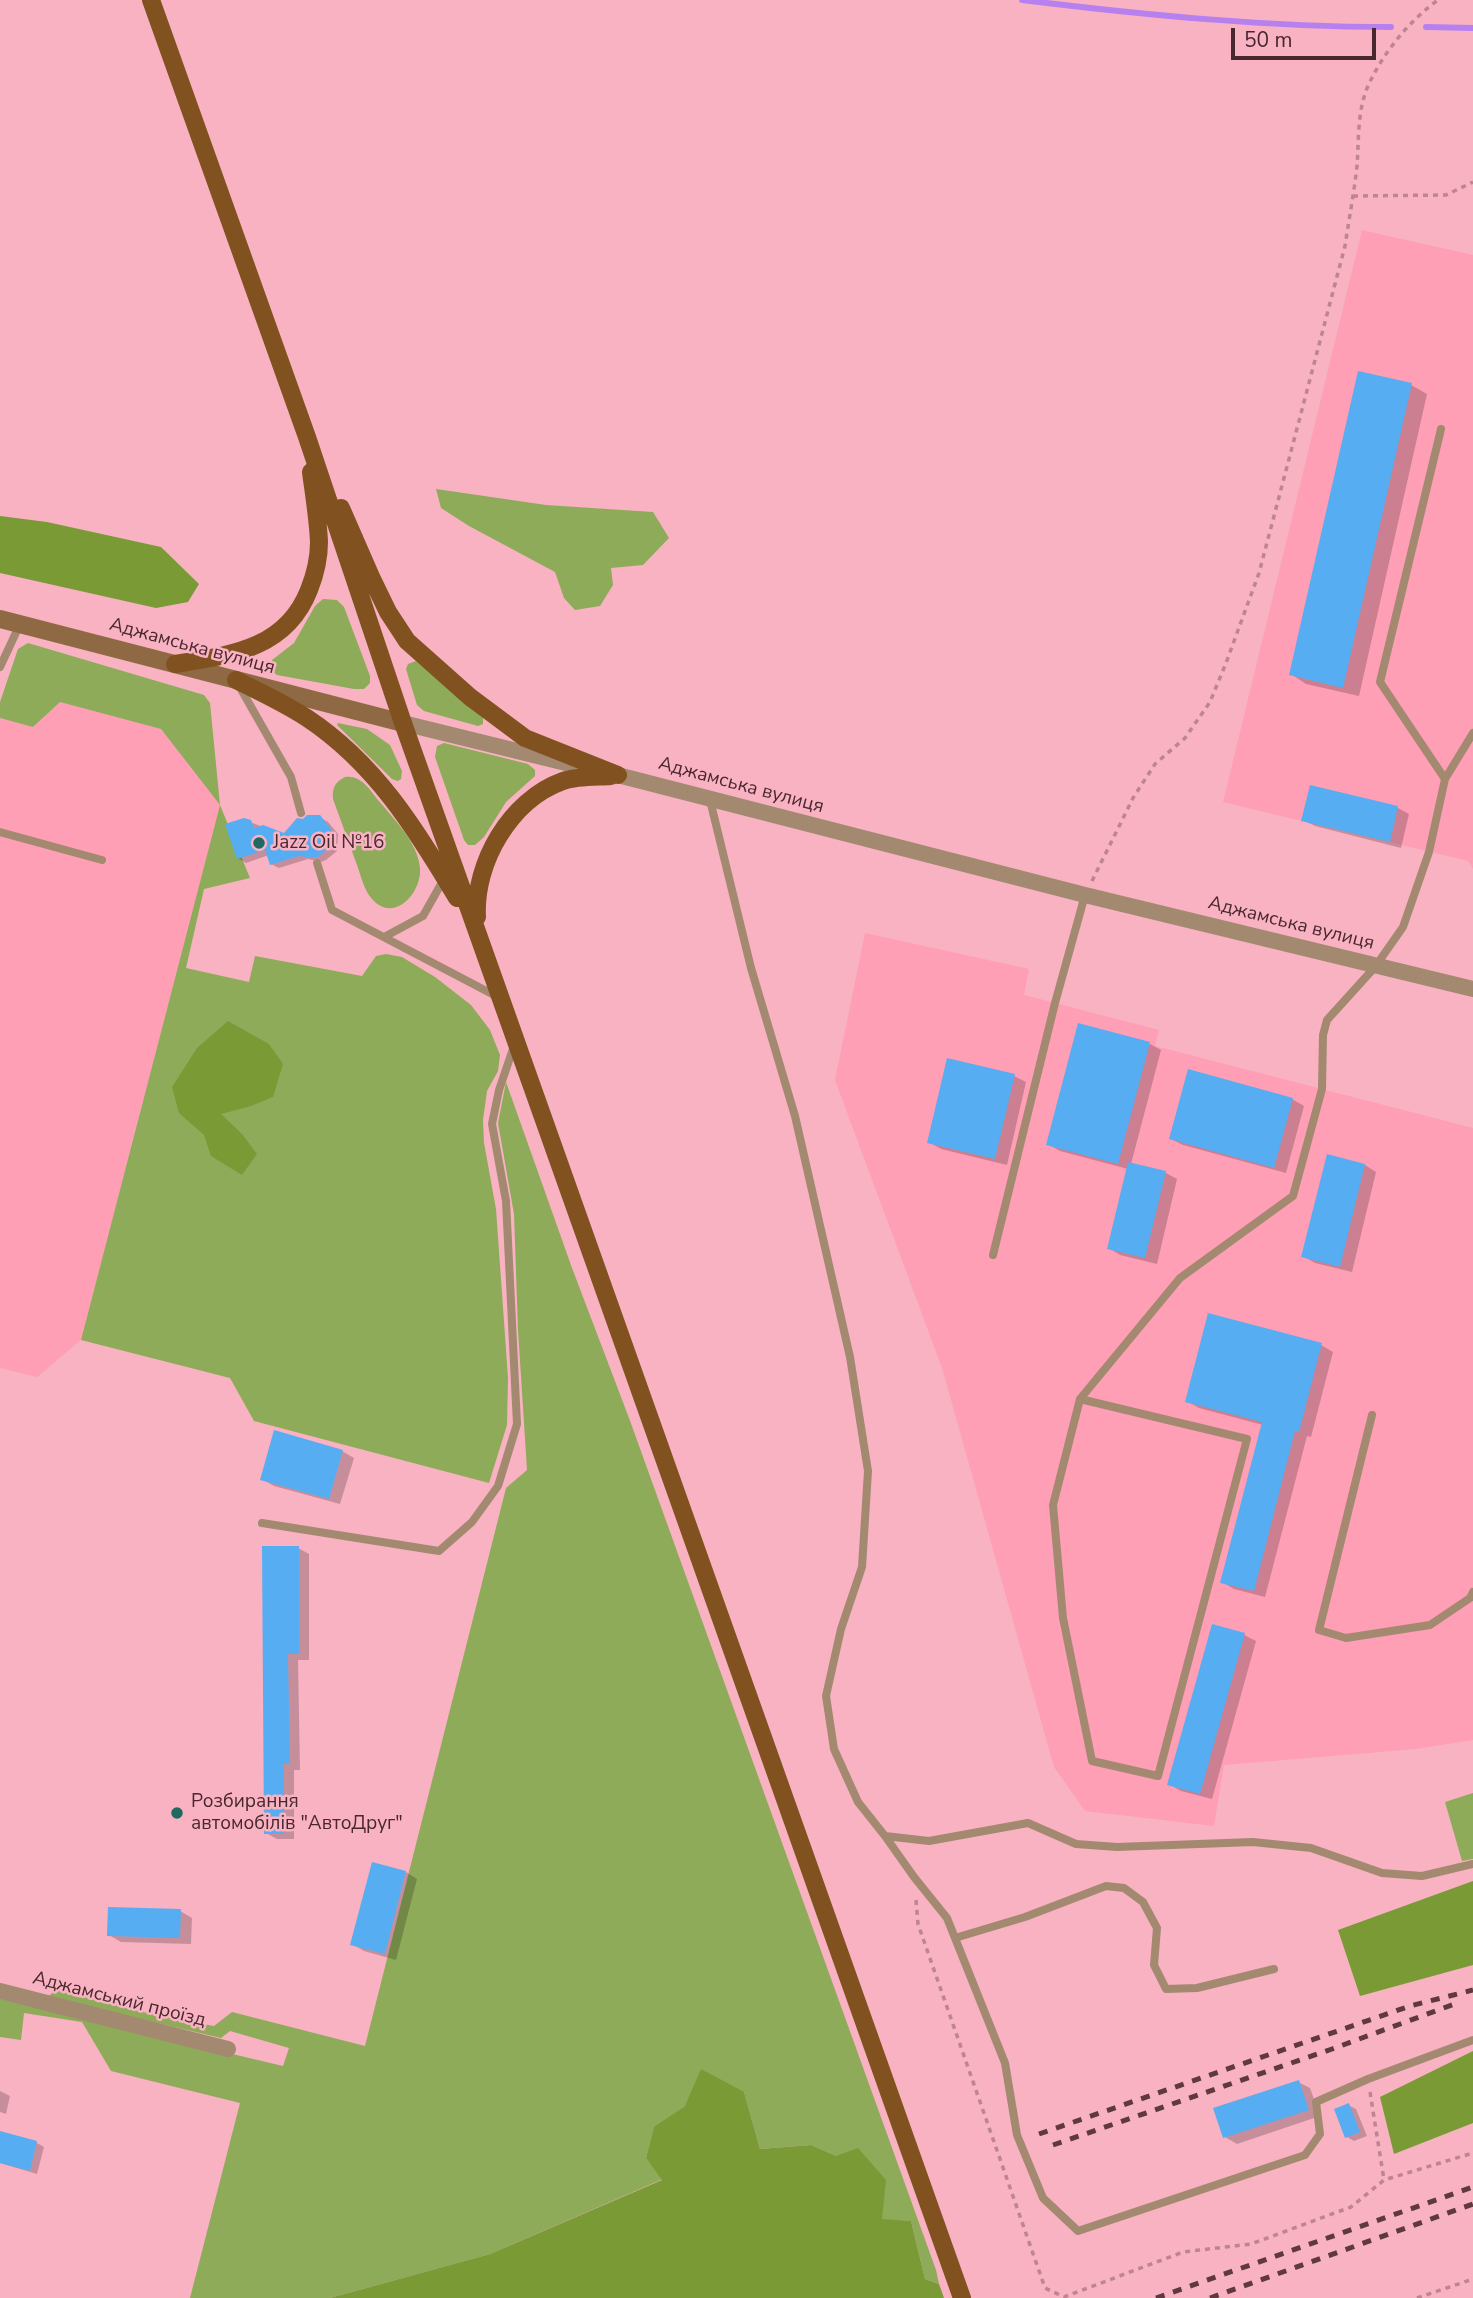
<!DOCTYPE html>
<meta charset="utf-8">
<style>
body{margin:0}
#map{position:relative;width:1473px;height:2298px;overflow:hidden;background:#f8b2c1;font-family:"Nunito Sans",sans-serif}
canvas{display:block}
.scale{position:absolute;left:1231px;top:28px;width:145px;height:32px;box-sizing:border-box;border:4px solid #49272f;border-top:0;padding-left:9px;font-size:21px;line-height:24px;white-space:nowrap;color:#49272f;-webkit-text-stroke:5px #f8b2c1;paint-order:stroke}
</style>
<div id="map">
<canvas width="1473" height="2298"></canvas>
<div class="scale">50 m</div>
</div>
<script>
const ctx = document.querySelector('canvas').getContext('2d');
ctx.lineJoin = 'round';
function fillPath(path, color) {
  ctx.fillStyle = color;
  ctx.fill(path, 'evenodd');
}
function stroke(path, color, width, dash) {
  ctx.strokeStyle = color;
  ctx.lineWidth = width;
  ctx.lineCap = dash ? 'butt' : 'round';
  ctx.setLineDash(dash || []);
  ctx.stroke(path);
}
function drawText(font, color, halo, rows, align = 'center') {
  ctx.font = font + ' "Nunito Sans",sans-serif';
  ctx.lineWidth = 5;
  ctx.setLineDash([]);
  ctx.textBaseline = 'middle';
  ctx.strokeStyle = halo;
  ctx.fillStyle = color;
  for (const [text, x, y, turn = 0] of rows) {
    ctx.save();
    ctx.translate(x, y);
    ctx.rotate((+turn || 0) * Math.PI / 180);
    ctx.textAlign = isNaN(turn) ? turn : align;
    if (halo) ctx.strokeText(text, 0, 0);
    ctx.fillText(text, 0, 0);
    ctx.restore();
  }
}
fillPath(new Path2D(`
 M 1362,230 L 1473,255 L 1473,869 L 1468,861 L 1223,802 Z
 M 60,702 L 161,729 L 220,805 L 81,1340 L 37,1377 L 0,1368 L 0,718 L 33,727 Z
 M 865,933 L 1029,969 L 1024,995 L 1159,1030 L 1155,1046 L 1473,1128 L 1473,1740 L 1416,1749 L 1224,1765 L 1214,1826 L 1085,1811 L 1054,1767 L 942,1368 L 835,1080 Z`), '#fe9fb5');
fillPath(new Path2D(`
 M 436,489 L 546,505 L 653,512 L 669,538 L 643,565 L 611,568 L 613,585 L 600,606 L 575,610 L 564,598 L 555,572 L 469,526 L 441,508 Z
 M 323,599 L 337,600 L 344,607 L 370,676 L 370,683 L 364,689 L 354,689 L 277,675 L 271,670 L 272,660 L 294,643 L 315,606 Z
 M 28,643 L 204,695 L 210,703 L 220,805 L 250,878 L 204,889 L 186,968 L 249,982 L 255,956 L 362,976 L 376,956 L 386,954 L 402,957 L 435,977 L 471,1005 L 490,1030 L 500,1055 L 498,1071 L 487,1091 L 483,1120 L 484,1143 L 496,1209 L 508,1378 L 507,1425 L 489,1483 L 254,1421 L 230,1378 L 81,1340 L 220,805 L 161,729 L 60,702 L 33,727 L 0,718 L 0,702 L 18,649 Z
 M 416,661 L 483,716 L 483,724 L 478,726 L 424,711 L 417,705 L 406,669 L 408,664 Z
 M 338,723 L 367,729 L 390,745 L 402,771 L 401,779 L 398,781 L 392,779 L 337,725 Z
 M 444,743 L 528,764 L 535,770 L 535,776 L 506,802 L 484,837 L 475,845 L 468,845 L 464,840 L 435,757 L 437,746 Z
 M 345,777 C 361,775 369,789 378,800 C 394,819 418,843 420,868 C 422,893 394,924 372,899 C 364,890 361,876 357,865 C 349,843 341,821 333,799 C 332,788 335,782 345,777 Z
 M 506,1082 L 572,1268 L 629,1418 L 936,2270 L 939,2284 L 925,2279 L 911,2221 L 882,2220 L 836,2156 L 811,2145 L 760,2149 L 744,2092 L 685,2106 L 654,2128 L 646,2158 L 663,2179 L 490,2254 L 330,2298 L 190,2298 L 240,2103 L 111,2071 L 82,2022 L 24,2013 L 21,2040 L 0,2037 L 0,1999 L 283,2066 L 289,2048 L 230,2031 L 221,2038 L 47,1997 L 58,1989 C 109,2005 160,2017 214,2026 L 232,2012 L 365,2046 L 506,1488 L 527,1470 L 518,1330 L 514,1214 L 498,1123 Z
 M 1473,1793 L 1473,1859 L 1462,1861 L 1445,1802 Z`), '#8eab59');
fillPath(new Path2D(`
 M 0,516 L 47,522 L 161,547 L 199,584 L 188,602 L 156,608 L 0,573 Z
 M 228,1021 L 269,1044 L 283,1064 L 273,1097 L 251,1106 L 221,1114 L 242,1134 L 257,1154 L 242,1175 L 211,1156 L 204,1135 L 179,1113 L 172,1087 L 197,1048 Z
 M 1473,1881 L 1473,1965 L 1360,1996 L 1338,1930 Z
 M 1473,2051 L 1473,2123 L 1394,2154 L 1380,2097 Z
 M 701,2069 L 744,2092 L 760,2149 L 811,2145 L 836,2156 L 858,2148 L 886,2180 L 882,2219 L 911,2221 L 925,2279 L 939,2284 L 944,2298 L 330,2298 L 490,2254 L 662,2180 L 646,2158 L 654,2127 L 685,2106 Z`), '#7a9a36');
fillPath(new Path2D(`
 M 1411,385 L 1427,394 L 1359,696 L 1306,684 L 1291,674 Z
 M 1311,787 L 1398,808 L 1409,814 L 1401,848 L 1315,826 L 1303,820 Z
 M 319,817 L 328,822 L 338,834 L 337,851 L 326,860 L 321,862 L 308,859 L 279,868 L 271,864 L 269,855 L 246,863 L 238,858 L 250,822 L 284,835 Z
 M 1150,1044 L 1161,1050 L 1131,1164 L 1166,1173 L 1177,1179 L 1157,1264 L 1120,1255 L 1109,1248 L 1128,1169 L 1060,1151 L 1048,1144 Z
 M 1014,1076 L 1026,1082 L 1007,1165 L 941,1149 L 929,1142 Z
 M 1292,1099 L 1304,1106 L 1286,1173 L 1183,1145 L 1171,1139 Z
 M 1328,1156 L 1365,1165 L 1376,1172 L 1352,1272 L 1315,1263 L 1303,1256 Z
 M 1321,1345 L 1333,1352 L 1311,1437 L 1307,1436 L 1265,1597 L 1234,1589 L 1222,1582 L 1263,1425 L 1199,1408 L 1187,1401 Z
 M 342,1451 L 354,1458 L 340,1504 L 274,1486 L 262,1479 Z
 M 298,1548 L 309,1554 L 309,1660 L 298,1660 L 300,1770 L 294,1770 L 294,1839 L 277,1839 L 266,1833 Z
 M 1244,1635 L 1256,1641 L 1212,1799 L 1181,1791 L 1169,1784 Z
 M 406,1872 L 417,1879 L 396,1960 L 364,1951 L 352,1944 Z
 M 180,1911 L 192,1918 L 191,1944 L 121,1942 L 109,1935 Z
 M 1298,2082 L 1310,2088 L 1320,2116 L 1237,2144 L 1225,2137 Z
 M 0,2091 L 10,2096 L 6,2114 L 0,2112 Z
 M 1348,2105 L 1356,2109 L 1367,2136 L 1354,2141 L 1347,2137 Z
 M 2,2133 L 37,2143 L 44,2147 L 37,2174 L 0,2163 Z`), '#0003');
stroke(new Path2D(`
 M 1022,0 C 1144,15 1268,27 1391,27
 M 1426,27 L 1473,28`), '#b681ef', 6);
fillPath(new Path2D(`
 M 1358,371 L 1412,383 L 1343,688 L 1289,675 Z
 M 1310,785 L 1398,806 L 1390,842 L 1301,821 Z
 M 307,815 L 320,815 L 331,829 L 329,847 L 318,857 L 312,858 L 299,856 L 270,865 L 265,850 L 237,859 L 225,824 L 244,818 L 251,820 L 254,828 L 263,825 L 284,833 L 297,818 L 303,819 Z
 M 1078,1023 L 1150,1042 L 1118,1164 L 1046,1145 Z
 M 947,1058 L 1015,1074 L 995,1159 L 927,1143 Z
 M 1188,1069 L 1293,1098 L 1274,1168 L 1169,1139 Z
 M 1327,1154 L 1365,1164 L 1340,1267 L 1301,1257 Z
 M 1128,1162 L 1166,1171 L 1145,1258 L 1107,1249 Z
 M 1208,1313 L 1322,1343 L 1299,1432 L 1295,1431 L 1254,1591 L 1220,1583 L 1262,1422 L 1185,1402 Z
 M 274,1430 L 343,1450 L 329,1499 L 260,1480 Z
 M 262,1546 L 299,1546 L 299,1654 L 288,1654 L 290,1764 L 284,1764 L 284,1834 L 264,1834 Z
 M 1212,1624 L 1245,1633 L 1200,1794 L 1167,1785 Z
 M 372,1862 L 406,1871 L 385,1954 L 350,1945 Z
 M 108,1907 L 181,1909 L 180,1938 L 107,1936 Z
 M 1299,2080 L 1309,2110 L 1223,2138 L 1213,2108 Z
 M 1349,2103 L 1360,2132 L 1345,2138 L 1334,2109 Z
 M 0,2131 L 37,2141 L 30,2171 L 0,2163 Z`), '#56adf2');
stroke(new Path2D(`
 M 1353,196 L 1446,195 L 1473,182
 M 1092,881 L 1133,798 L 1155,764 L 1185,738 L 1210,702 L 1226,663 L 1259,573 L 1345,246 C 1349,219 1354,193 1357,166 C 1359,140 1357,111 1368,86 C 1383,53 1408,22 1438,0
 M 916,1900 L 918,1924 L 1045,2288 L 1064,2297 L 1183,2252 L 1251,2244 L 1351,2207 L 1384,2180 L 1473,2153
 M 1370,2092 L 1384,2180
 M 1417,2298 L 1473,2279`), '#be8491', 3.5, [5, 5]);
stroke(new Path2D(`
 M 1441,429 L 1380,682 L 1445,779
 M 0,667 L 20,624
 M 238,684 L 291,777 L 301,813
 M 710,800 L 751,968 L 795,1116 L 850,1357 L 868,1471 L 862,1567 L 841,1629 L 826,1696 L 834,1749 L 858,1802 L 885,1836 L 929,1841 L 1028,1823 L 1076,1844 L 1117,1847 L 1253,1842 L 1311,1848 L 1382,1873 L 1422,1876 L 1473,1864
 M 0,832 L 102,860
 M 317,863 L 332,910 L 496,996
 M 386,936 L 423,916 L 445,877
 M 993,1255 L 1055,1003 L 1085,895
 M 1080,1399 L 1247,1439 L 1158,1776 L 1092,1761 L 1063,1618 L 1053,1505 L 1080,1399 L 1180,1278 L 1293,1196 L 1322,1089 L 1323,1035 L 1327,1020 L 1375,967 L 1403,927 L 1429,852 L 1445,779 L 1473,733
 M 1372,1415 L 1319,1630 L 1346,1638 L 1430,1625 L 1470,1598 L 1473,1592
 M 262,1523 L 439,1551 L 472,1522 L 498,1486 L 517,1424 L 506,1201 L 492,1124 L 499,1090 L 514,1046
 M 885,1836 L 914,1877 L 947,1918 L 1005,2063 L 1017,2135 L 1043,2198 L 1078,2231 L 1305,2155 L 1320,2134 L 1316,2102 L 1368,2079 L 1473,2040
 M 955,1938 L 1025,1917 L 1106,1886 L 1124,1888 L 1143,1902 L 1157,1928 L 1154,1965 L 1166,1989 L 1197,1988 L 1274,1969`), '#a38970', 8);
stroke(new Path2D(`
 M 403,723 L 578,766
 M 606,772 L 1085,895 L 1473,989
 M 0,1991 L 228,2049`), '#a38970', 16);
stroke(new Path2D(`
 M 0,619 L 403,723`), '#8f6944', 18);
stroke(new Path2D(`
 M 151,0 L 307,437 L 403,723 L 962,2298
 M 341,508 L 372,579 L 388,612 L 407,641 L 470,697 L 525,738 L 618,775
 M 175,664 C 231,655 286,649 309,590 C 315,575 319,558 319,542 C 318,519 314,495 311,472
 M 236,680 C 260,692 284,703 307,718 C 375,763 416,829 457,898
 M 477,917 C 474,863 510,800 563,781 C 577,776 596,777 611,776`), '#815220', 18);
stroke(new Path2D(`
 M 1039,2134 L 1410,2006 L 1473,1990
 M 1053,2145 L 1332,2049 L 1460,2002
 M 1156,2298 L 1473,2187
 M 1210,2298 L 1473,2204`), '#5f3841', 5, [9, 9]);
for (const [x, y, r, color] of [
 [259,843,7,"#1f6961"],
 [177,1813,7,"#1f6961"]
]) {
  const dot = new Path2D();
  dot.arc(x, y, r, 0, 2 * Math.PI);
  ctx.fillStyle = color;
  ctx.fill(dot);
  stroke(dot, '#f8b2c1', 2.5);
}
drawText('19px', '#49272f', '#f8b2c1', [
 ["Аджамська вулиця",192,647,15],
 ["Аджамська вулиця",741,786,15],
 ["Аджамська вулиця",1291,924,14],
 ["Аджамський проїзд",119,2000,14]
]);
drawText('19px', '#49272f', '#f8b2c1', [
 ["Jazz Oil №16",273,843],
 ["Розбирання",191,1802],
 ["автомобілів \"АвтоДруг\"",191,1824]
], 'left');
</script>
